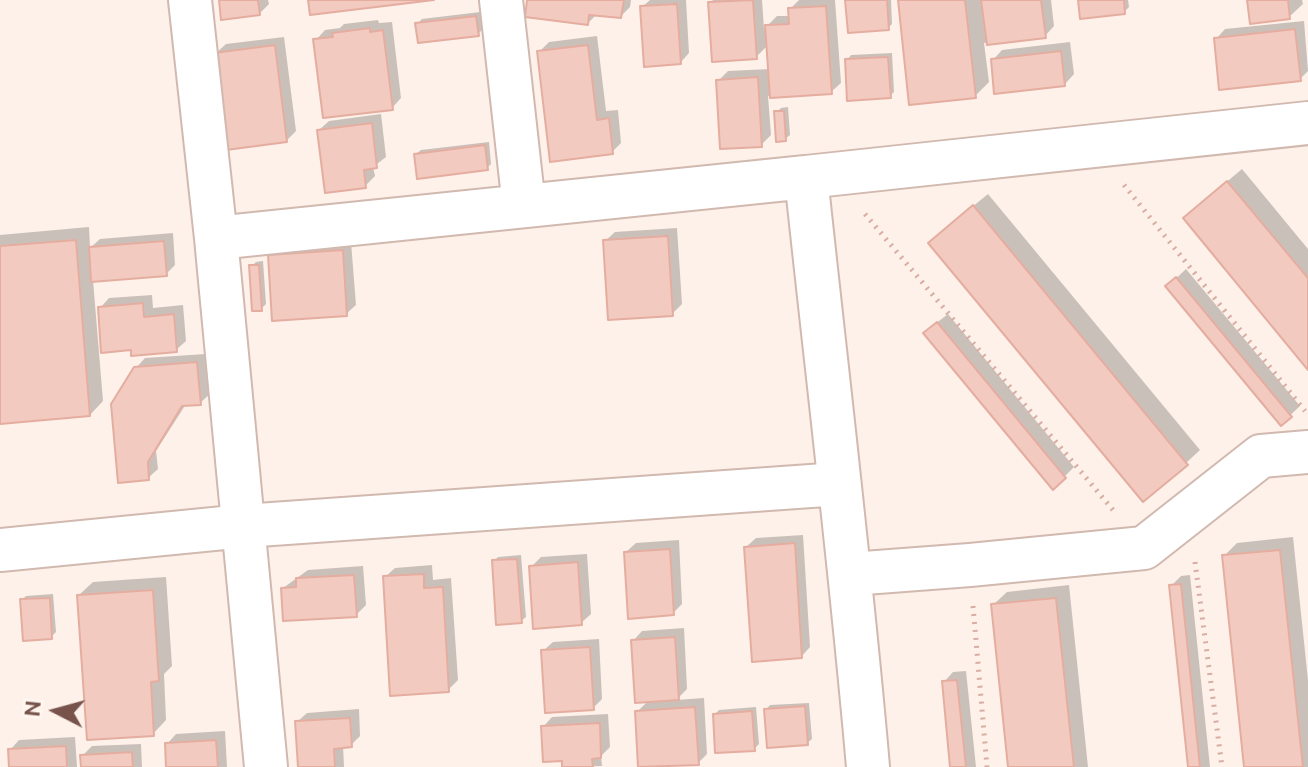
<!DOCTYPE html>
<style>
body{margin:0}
#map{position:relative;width:1308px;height:767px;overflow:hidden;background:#fdf1e9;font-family:Ubuntu,sans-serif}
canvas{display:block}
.north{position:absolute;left:16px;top:671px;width:80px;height:80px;-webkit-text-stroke:6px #fff6ef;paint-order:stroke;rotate:276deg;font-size:22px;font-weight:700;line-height:32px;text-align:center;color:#77534c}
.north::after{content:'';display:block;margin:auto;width:28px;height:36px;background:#77534c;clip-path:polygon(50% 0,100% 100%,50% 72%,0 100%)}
</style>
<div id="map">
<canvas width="1308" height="767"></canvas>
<div class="north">N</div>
</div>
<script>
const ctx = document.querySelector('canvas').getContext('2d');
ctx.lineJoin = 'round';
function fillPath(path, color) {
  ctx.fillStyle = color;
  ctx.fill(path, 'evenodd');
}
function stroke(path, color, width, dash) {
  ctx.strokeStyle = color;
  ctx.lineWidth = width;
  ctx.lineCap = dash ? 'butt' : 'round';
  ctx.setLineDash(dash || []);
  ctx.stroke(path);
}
fillPath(new Path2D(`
 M 221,0 L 268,0 L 269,4 L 259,14 Z
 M 529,0 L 631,0 L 630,7 L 621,16 L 597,14 L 588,23 Z
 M 650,0 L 686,0 L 689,53 L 680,63 L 642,7 Z
 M 713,0 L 762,0 L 764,29 L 777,16 L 791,16 L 790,9 L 799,0 L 835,0 L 841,83 L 831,92 L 768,96 L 771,135 L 761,145 L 718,81 L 728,71 L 770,69 L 768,45 L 756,57 L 711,3 Z
 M 847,0 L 891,0 L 892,24 L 888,28 Z
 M 900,0 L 1051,0 L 1054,26 L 1045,36 L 984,43 L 989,82 L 975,96 Z
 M 1080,0 L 1128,0 L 1129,7 L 1124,12 Z
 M 1249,0 L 1302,0 L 1303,4 L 1289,17 Z
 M 480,12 L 482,30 L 478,34 L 417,24 L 422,19 Z
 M 378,20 L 379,23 L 392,22 L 401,98 L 392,108 L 316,40 L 325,30 L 340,28 L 344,24 Z
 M 1304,21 L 1308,71 L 1300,79 L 1216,39 L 1225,29 Z
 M 597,36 L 606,111 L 618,110 L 621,143 L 612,152 L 539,52 L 549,42 Z
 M 284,37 L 296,131 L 286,141 L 216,53 L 226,44 Z
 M 1070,42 L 1074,74 L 1065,84 L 993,60 L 1002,50 Z
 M 892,53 L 894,92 L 890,96 L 847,60 L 851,55 Z
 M 788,107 L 790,135 L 785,139 L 777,112 L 781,108 Z
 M 381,114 L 386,157 L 373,167 L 375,176 L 365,186 L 319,130 L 329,121 Z
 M 489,142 L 491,164 L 487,168 L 416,154 L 421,150 Z
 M 1242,169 L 1308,249 L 1308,367 L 1199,205 Z
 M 988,194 L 1200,450 L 1186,463 L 944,230 Z
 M 89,227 L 90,248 L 100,239 L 173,233 L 175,265 L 166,274 L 93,280 L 103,401 L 90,415 L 0,422 L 0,235 Z
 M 677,228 L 682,304 L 672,314 L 605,241 L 615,232 Z
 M 351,242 L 356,305 L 346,314 L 270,256 L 280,246 Z
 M 263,261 L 266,304 L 261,309 L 252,266 L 256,262 Z
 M 1186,269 L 1300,406 L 1282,423 L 1168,286 Z
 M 152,295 L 153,308 L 183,305 L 186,341 L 176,350 L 132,348 L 100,308 L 109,298 Z
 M 948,314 L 1074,467 L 1054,487 L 935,324 Z
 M 206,354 L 210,394 L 200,403 L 186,404 L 156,451 L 158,469 L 148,478 L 135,369 L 145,358 Z
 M 803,535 L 810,647 L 801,657 L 746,547 L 756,538 Z
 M 1293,537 L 1308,680 L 1308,767 L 1246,767 L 1224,556 L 1237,543 Z
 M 679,540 L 682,604 L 673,613 L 626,552 L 636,543 Z
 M 587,554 L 591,614 L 581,623 L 531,567 L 541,557 Z
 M 521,555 L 526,617 L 521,621 L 494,561 L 498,557 Z
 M 432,565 L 433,580 L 451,578 L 458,680 L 448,690 L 385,577 L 395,568 Z
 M 363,566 L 366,605 L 356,615 L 283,588 L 308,570 Z
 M 1190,575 L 1210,767 L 1190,767 L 1172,585 L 1181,576 Z
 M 166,577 L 172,666 L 164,674 L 166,720 L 153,734 L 79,595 L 93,582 Z
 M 1069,585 L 1088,767 L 1010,767 L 993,605 L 1007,592 Z
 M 53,594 L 56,632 L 51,637 L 22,600 L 26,596 Z
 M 684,628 L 687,689 L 676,700 L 704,698 L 707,754 L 698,763 L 637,712 L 649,700 L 633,641 L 642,631 Z
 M 599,639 L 602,699 L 593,708 L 543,651 L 553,642 Z
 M 966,671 L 976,767 L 952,767 L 944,682 L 953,672 Z
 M 809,703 L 812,739 L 807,743 L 766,710 L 770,705 Z
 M 756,707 L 759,744 L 754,749 L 715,714 L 719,710 Z
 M 359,709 L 360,736 L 351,745 L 343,746 L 344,767 L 300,767 L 297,722 L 307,713 Z
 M 608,714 L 610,747 L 601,756 L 602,766 L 564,767 L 564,759 L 543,727 L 552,717 Z
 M 225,731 L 227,767 L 168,767 L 167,744 L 176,734 Z
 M 75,737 L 77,767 L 11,767 L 10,750 L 19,740 Z
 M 141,744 L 142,767 L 83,767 L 82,756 L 92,746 Z`), '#0003');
const building = new Path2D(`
 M 219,0 L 258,0 L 260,15 L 221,20 Z
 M 308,0 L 434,0 L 310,15 Z
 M 527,0 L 624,0 L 621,18 L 589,15 L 588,25 L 525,17 Z
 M 753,0 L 757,59 L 712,62 L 708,2 Z
 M 845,0 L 887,0 L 889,30 L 848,33 Z
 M 898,0 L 965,0 L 976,98 L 909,105 Z
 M 981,0 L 1041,0 L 1046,38 L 987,45 Z
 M 1078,0 L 1124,0 L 1125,14 L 1080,19 Z
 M 1247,0 L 1288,0 L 1290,19 L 1250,24 Z
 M 677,4 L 681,64 L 644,67 L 640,6 Z
 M 826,6 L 832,94 L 770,98 L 765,25 L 789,24 L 788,8 Z
 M 476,16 L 479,36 L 418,43 L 415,23 Z
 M 370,28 L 370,32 L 383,30 L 393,110 L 323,118 L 313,39 L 333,37 L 332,33 Z
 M 1295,29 L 1301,81 L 1219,90 L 1214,38 Z
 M 275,45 L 287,142 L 226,150 L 214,53 Z
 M 588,45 L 597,120 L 609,118 L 613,154 L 550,162 L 537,51 Z
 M 1061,51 L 1065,86 L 994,94 L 991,59 Z
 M 888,57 L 891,98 L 847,101 L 845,59 Z
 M 758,77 L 762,147 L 720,149 L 716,80 Z
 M 774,111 L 784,111 L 786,141 L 776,142 Z
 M 372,123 L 377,168 L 364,170 L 366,188 L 325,193 L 317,130 Z
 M 485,145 L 488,170 L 417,179 L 414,154 Z
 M 1227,181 L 1308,278 L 1308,370 L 1183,218 Z
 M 973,205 L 1188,465 L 1143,502 L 928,243 Z
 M 668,236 L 673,316 L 608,320 L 603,240 Z
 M 76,240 L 90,416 L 0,424 L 0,246 Z
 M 164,241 L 167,276 L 91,282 L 89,247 Z
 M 343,250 L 347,316 L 272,321 L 268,255 Z
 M 249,265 L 259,265 L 262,311 L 252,311 Z
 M 1176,277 L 1292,417 L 1281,426 L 1165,286 Z
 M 143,303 L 144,317 L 174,314 L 177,352 L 131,356 L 131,350 L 101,353 L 98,307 Z
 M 937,322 L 1066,478 L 1053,490 L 923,333 Z
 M 197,362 L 201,405 L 182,406 L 148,462 L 149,480 L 118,483 L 111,404 L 134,367 Z
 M 795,543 L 802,658 L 752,662 L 744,547 Z
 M 670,549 L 674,615 L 628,619 L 624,552 Z
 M 1280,550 L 1303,767 L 1244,767 L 1222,555 Z
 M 517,559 L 522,623 L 496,625 L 492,560 Z
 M 578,562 L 582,625 L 533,629 L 529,566 Z
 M 424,574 L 424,588 L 443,587 L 449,692 L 390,696 L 383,576 Z
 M 354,575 L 357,617 L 283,621 L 281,588 L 296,587 L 296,578 Z
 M 1181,584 L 1200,767 L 1188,767 L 1169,585 Z
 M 153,590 L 159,681 L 151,682 L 154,736 L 87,740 L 77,595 Z
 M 50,598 L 52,639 L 23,641 L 20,599 Z
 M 1056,598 L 1074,767 L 1008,767 L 991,604 Z
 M 675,637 L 679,700 L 635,703 L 631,640 Z
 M 590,647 L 594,710 L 545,713 L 541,650 Z
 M 957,680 L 966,767 L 950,767 L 942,681 Z
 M 805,706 L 808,745 L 767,748 L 764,709 Z
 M 695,707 L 699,765 L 638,767 L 635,711 Z
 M 752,711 L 755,751 L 715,753 L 713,714 Z
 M 350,718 L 352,747 L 334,749 L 335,767 L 298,767 L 295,721 Z
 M 600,723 L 601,758 L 592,759 L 593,767 L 562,767 L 562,761 L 543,762 L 541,726 Z
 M 216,740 L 218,767 L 166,767 L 165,743 Z
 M 66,746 L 67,767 L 9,767 L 8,749 Z
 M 132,752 L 133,767 L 81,767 L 80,755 Z`);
fillPath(building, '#f2cac0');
stroke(building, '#e5ada0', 2);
const street = new Path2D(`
 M 190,0 L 216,238 L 266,767
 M 501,0 L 524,206
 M 216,238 L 806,177
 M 0,550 L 244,526 L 839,484
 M 851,574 L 970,565 L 1144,548 L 1261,456 L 1308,452
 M 868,767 C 851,570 827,374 806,177 L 1308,123`);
stroke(street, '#d1b9b0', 46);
stroke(new Path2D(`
 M 1124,185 L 1305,411
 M 865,214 L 1113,510
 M 1195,562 L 1222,767
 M 973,606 L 987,767`), '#d8ada3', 5, [2, 6]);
stroke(street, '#fff', 42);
</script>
